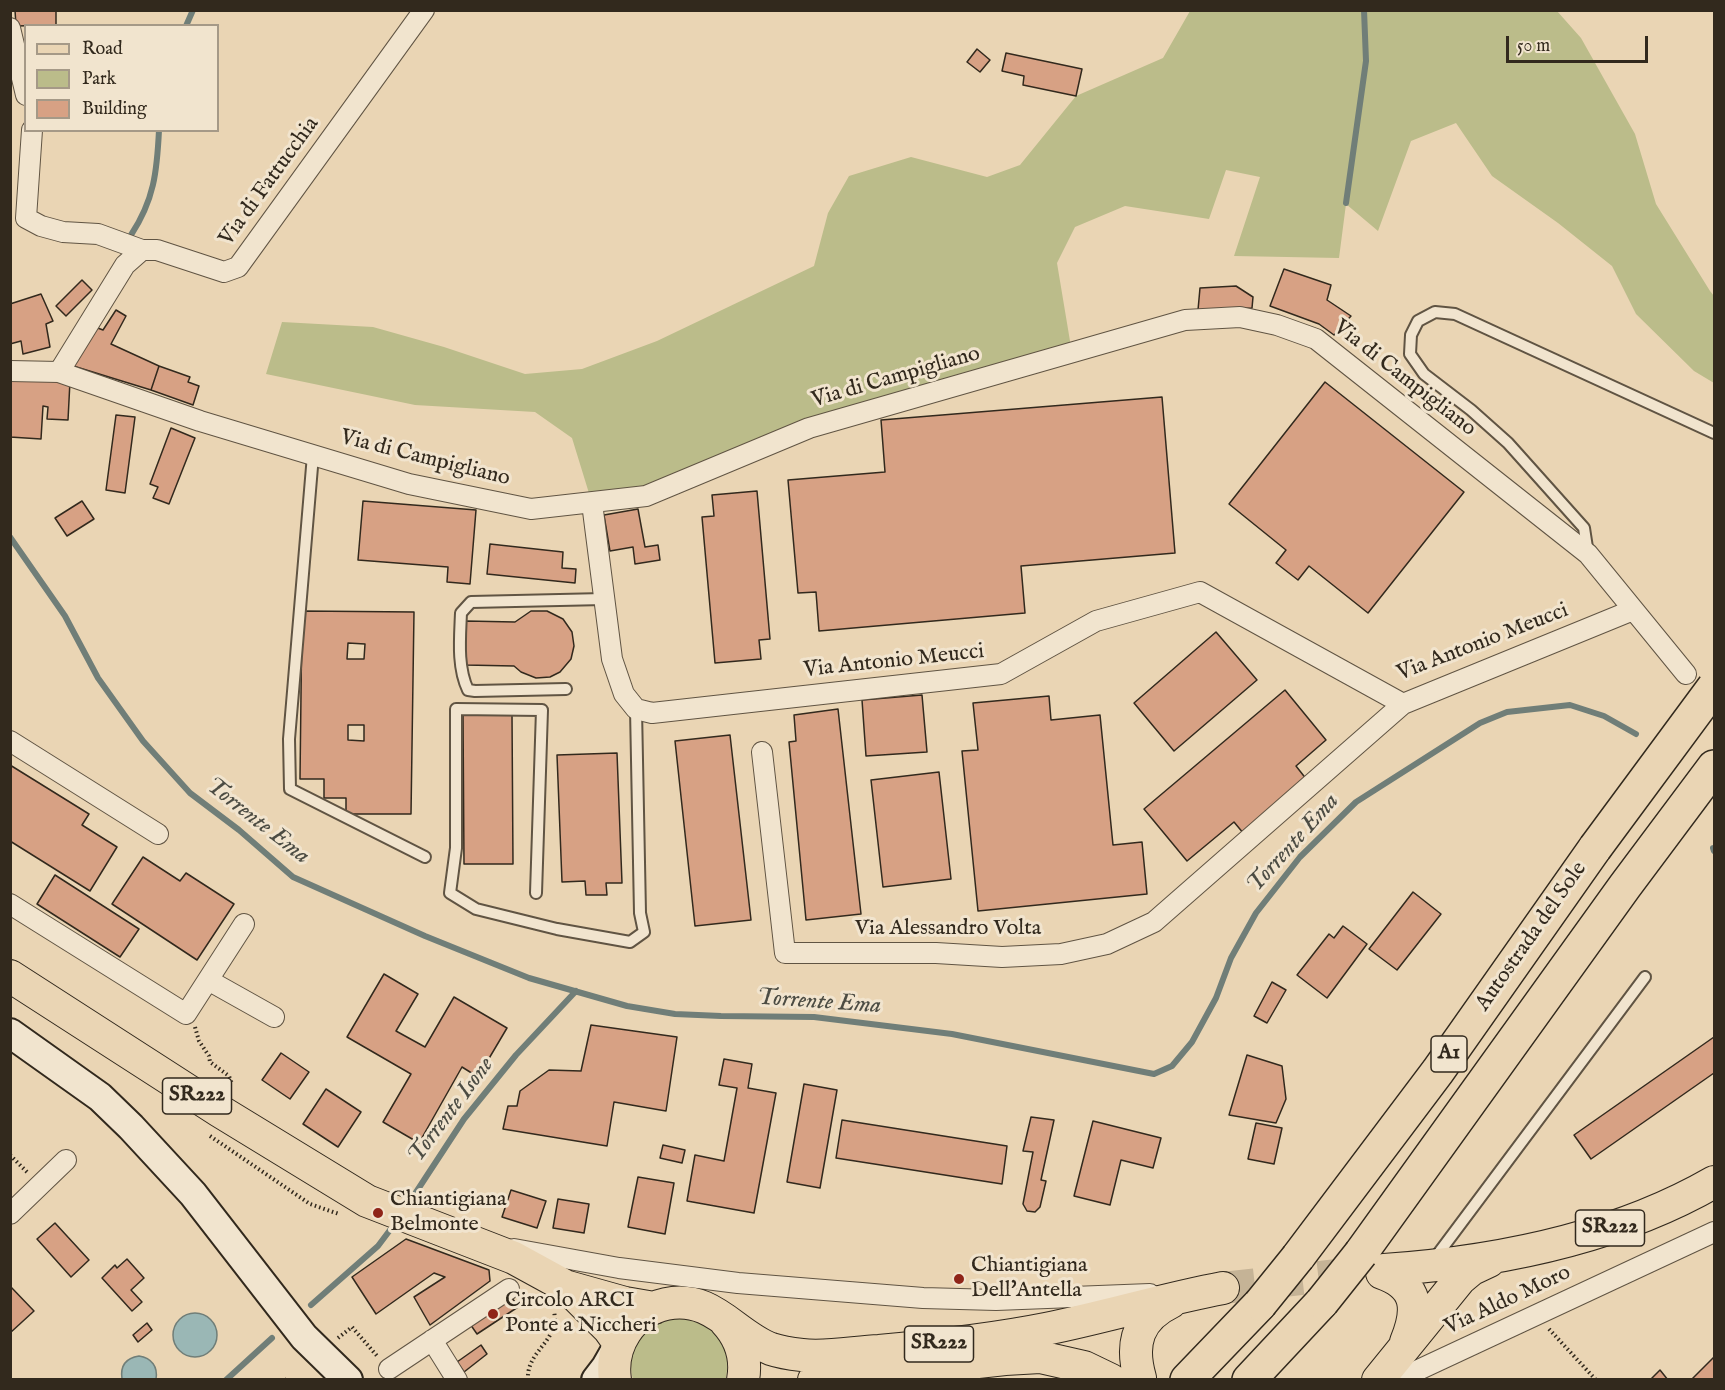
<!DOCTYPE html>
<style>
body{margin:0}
#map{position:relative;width:1725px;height:1390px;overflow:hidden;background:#ead5b4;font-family:"IM FELL English",serif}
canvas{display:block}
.frame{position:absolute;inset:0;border:12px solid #32291d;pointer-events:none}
.legend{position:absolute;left:24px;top:24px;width:195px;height:108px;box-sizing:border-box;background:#f1e4ce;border:2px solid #a59987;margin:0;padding:8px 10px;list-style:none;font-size:18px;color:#32291d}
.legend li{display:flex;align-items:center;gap:12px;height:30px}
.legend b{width:30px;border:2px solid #a59987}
.scale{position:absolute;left:1506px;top:36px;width:142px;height:27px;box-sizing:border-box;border:3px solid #32291d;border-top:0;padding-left:8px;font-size:18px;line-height:21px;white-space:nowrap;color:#32291d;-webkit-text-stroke:4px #f1e4ce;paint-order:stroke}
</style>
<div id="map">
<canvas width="1725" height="1390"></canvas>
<div class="frame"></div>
<ul class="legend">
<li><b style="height:8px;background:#ead5b4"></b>Road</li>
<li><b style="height:16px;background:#bbbc8a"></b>Park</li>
<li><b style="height:16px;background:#d7a184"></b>Building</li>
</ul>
<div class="scale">50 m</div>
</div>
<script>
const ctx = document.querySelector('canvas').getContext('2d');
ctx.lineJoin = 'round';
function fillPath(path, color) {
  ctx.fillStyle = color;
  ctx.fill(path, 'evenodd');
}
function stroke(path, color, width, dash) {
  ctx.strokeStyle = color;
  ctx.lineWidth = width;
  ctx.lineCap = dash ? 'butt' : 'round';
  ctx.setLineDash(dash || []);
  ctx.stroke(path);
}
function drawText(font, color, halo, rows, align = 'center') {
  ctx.font = font + ' "IM FELL English",serif';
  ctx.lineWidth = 6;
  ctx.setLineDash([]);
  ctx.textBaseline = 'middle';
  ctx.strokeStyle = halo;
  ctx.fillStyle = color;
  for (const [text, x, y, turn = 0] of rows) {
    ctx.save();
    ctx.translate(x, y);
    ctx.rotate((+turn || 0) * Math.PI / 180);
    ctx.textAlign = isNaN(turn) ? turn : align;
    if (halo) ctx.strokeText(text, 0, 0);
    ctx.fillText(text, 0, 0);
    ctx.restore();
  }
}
fillPath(new Path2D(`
 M 1190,11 L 1557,11 L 1581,38 L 1635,134 L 1656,204 L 1710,291 L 1714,296 L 1714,383 L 1694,371 L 1636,314 L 1612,266 L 1558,223 L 1492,176 L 1456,123 L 1411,141 L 1378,231 L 1346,204 L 1339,258 L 1234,256 L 1260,177 L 1226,170 L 1209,219 L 1125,206 L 1075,227 L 1057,263 L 1072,353 L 809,428 L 646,496 L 592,503 L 572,438 L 535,412 L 415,405 L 266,374 L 282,322 L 373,327 L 444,347 L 525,374 L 582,369 L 657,341 L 814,266 L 828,213 L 849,176 L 911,157 L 987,177 L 1020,165 L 1076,96 L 1163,58 Z
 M 676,1318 C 712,1321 733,1343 726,1379 L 633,1380 C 625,1346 645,1325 676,1318 Z`), '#bbbc8a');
const water = new Path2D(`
 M173 1335a22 22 0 1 1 44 0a22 22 0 1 1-44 0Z
 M 139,1356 C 152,1358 158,1367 156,1379 L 122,1379 C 120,1366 126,1358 139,1356 Z`);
fillPath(water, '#9ab7b5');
stroke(water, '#707e78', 1.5);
stroke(new Path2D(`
 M 186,26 L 193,10
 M 1346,203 L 1366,61 L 1364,10
 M 131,235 C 154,200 157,172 159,130
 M 10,537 L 65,616 L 98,678 L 143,741 L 190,793 L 239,830 L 293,877 L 425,936 L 529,978 L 627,1006 L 675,1014 L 721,1016 L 814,1017 L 952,1034 L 1154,1074 L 1172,1066 L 1192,1042 L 1216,998 L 1231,958 L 1256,913 L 1300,857 L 1356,802 L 1480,723 L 1507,712 L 1570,705 L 1604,716 L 1636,734
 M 1713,848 L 1714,851
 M 407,1206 L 464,1119 L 516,1055 L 576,991
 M 311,1305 L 378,1246 L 396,1222
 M 226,1380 L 272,1338`), '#707e78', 6);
const building = new Path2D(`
 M 15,10 L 56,10 L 56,25 L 16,26 Z
 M 977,49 L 990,60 L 980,72 L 967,62 Z
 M 1006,53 L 1082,69 L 1076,96 L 1023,85 L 1024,76 L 1002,71 Z
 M 1284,269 L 1331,285 L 1327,300 L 1351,316 L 1334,335 L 1319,324 L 1270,306 Z
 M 82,280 L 92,290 L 66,316 L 56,306 Z
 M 1236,286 L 1253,297 L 1252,308 L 1198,310 L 1200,288 Z
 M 41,294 L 53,321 L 46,324 L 50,347 L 23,354 L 21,341 L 10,344 L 10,304 Z
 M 116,310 L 126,316 L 111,344 L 159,366 L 151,390 L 70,365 L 95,327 L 103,330 Z
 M 159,366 L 190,377 L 188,382 L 199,386 L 193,405 L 151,390 Z
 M 10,378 L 70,381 L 68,420 L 47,419 L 48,407 L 43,406 L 41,439 L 10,437 Z
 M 1325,382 L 1464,492 L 1368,613 L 1309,566 L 1298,580 L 1276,563 L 1286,550 L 1229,504 Z
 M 1162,397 L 1175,553 L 1021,566 L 1025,613 L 819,631 L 816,592 L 798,593 L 788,480 L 885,472 L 881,420 Z
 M 116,415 L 135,417 L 125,493 L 106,490 Z
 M 171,428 L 195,438 L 169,504 L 153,498 L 158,487 L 150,484 Z
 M 757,491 L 770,639 L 759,640 L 761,659 L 715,663 L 702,517 L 714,516 L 712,495 Z
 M 82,501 L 94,519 L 67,536 L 55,518 Z
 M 363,501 L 476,510 L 470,584 L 447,582 L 448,567 L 358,560 Z
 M 638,509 L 645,547 L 658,545 L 660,560 L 635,564 L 633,547 L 610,551 L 604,515 Z
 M 490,544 L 563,552 L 562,568 L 576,569 L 575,583 L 487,574 Z
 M 302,611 L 414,612 L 411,814 L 346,814 L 346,798 L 324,798 L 324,779 L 300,779 ZM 348,643 L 365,644 L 364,659 L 347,659 ZM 348,725 L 364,725 L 364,741 L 348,740 Z
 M 531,611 L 547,611 L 563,619 L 572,632 L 574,646 L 571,659 L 560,672 L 550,677 L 536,678 L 521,672 L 514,666 L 465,665 L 466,621 L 515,622 Z
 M 1216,632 L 1257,680 L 1174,751 L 1134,703 Z
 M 1285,690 L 1326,740 L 1296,766 L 1307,780 L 1244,834 L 1234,822 L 1187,861 L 1144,809 Z
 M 922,695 L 927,752 L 866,756 L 862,700 Z
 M 1049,696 L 1051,720 L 1100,715 L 1113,845 L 1142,842 L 1147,894 L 978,911 L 962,751 L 978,750 L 973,703 Z
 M 838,709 L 861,914 L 806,920 L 789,742 L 796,741 L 794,715 Z
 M 463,715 L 512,715 L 513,864 L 464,864 Z
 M 730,735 L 751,920 L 695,926 L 675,741 Z
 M 617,753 L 622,883 L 606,883 L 607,895 L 586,895 L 585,881 L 562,882 L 557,755 Z
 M 10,765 L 89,814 L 82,825 L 117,847 L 90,891 L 10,841 Z
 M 939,772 L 951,879 L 883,887 L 871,780 Z
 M 143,857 L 180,881 L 186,873 L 234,904 L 197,960 L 112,904 Z
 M 55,875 L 139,929 L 120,957 L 37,904 Z
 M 1413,892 L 1441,914 L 1397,970 L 1369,949 Z
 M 1343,926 L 1367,944 L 1327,998 L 1297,975 L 1329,934 L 1334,938 Z
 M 384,974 L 418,994 L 396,1031 L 425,1047 L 454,997 L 507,1028 L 478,1077 L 462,1067 L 419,1143 L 383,1122 L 411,1074 L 347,1037 Z
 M 1272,982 L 1286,990 L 1267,1023 L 1254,1016 Z
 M 591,1025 L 677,1037 L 666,1111 L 614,1102 L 607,1146 L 503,1129 L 508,1106 L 517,1106 L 520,1091 L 549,1070 L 581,1071 Z
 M 1714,1037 L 1714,1073 L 1591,1159 L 1574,1135 Z
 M 281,1053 L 309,1072 L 290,1099 L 262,1080 Z
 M 1247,1055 L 1282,1066 L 1286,1099 L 1276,1123 L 1229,1115 Z
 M 724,1059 L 752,1064 L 748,1088 L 776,1093 L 754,1213 L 687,1201 L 695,1155 L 724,1161 L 737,1088 L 719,1085 Z
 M 804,1084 L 837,1090 L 820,1188 L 787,1182 Z
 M 326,1089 L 361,1112 L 338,1147 L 303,1124 Z
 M 1031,1117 L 1054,1120 L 1041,1180 L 1046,1181 L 1040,1207 L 1035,1212 L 1027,1211 L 1023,1204 L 1033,1152 L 1023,1151 Z
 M 842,1120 L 1007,1146 L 1002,1184 L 836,1158 Z
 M 1093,1121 L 1161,1138 L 1153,1168 L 1121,1160 L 1110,1205 L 1074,1196 Z
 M 1256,1123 L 1282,1128 L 1274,1164 L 1248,1159 Z
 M 663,1145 L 685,1150 L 682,1163 L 660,1158 Z
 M 638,1177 L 674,1183 L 665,1234 L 628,1227 Z
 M 511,1190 L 546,1201 L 537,1228 L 502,1217 Z
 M 558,1199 L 589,1204 L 584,1233 L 553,1228 Z
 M 55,1223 L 89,1260 L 71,1277 L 37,1239 Z
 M 406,1239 L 489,1270 L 490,1281 L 430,1325 L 414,1297 L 445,1277 L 434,1273 L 376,1314 L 352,1277 Z
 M 127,1259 L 144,1278 L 131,1290 L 142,1302 L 132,1311 L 102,1278 L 115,1265 L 117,1268 Z
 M 10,1286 L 34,1311 L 10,1333 Z
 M 509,1293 L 518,1307 L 477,1334 L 468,1321 Z
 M 147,1323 L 152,1330 L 138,1342 L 133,1335 Z
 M 481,1345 L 487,1354 L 464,1372 L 457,1362 Z
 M 1714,1357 L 1714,1380 L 1691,1380 Z
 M 1660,1370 L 1668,1380 L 1650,1380 Z`);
fillPath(building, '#d7a184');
stroke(building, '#32291d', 1.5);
stroke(new Path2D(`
 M 1223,1288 L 1362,1272`), '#c5b396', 32, [32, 16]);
const service = new Path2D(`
 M 313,455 L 289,739 L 290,789 L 425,857
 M 1588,554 L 1584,528 L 1508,443 L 1471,410 L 1424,374 L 1410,354 L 1411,335 L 1418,321 L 1435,312 L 1455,314 L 1714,433
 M 566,689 L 475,691 L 468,690 C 457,667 460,638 461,613 L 471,602 L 604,599
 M 536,893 L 542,710 L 456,709 L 456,848 L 450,893 L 476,909 L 557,929 L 630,942 L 644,932 L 640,913 L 636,709
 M 1435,1258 L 1645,977`);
const minor = new Path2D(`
 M 10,28 L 26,95
 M 32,130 L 26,218 L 41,226 L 63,232 L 98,234 L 142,250 L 157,250 L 224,272 L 238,267 L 424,10
 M 10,371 L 59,372 L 200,421 L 409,484 L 531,509 L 646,496 L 809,428 L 1185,320 L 1240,317 L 1277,325 L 1316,339 L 1588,554 L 1686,674
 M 59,372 L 125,265 L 142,250
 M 592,503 L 612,659 L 624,694 L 636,709 L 652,713 L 1001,674 L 1096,621 L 1200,592 L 1403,704 L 1633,610
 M 10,741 L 158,834
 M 762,752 L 785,953 L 936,953 L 1002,957 L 1061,954 L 1107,944 L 1154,922 L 1403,704
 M 10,904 L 186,1014 L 244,924
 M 208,980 L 274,1017
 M 10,1214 L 66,1160
 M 514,1249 L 619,1268 L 738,1283 L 923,1298 L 996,1300 L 1150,1294
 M 432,1340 L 457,1380
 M 1393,1363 L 1394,1370 C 1400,1376 1406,1375 1414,1372 L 1714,1232
 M 389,1369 L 509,1289`);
const secondary = new Path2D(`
 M 10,1033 L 100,1097 L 131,1127 L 193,1194 L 304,1337 L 348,1380
 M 596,1380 L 606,1367 L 618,1346`);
const primary = new Path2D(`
 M 10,976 L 218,1110 L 367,1201 L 514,1258 L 567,1287 L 609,1329 L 619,1343
 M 1384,1270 C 1497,1262 1615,1239 1714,1182
 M 1382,1273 C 1419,1286 1419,1310 1406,1342
 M 568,1287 L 625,1303 L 654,1308
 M 725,1321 C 740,1337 747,1358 743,1380
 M 1140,1378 C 1130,1343 1138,1318 1171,1302
 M 615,1380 C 610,1345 631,1312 666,1304 C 712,1294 734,1335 771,1349 C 780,1352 793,1354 802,1355 C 827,1358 855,1352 879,1351 C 935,1346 991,1340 1046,1329 C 1106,1317 1164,1299 1223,1288
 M 814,1380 L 1005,1359 L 1040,1357 L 1084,1367 L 1111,1380
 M 1378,1380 L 1460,1279 L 1472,1269 L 1489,1261`);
const motorway = new Path2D(`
 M 1361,1253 L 1625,886 L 1714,767
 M 1298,1257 L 1438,1071 L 1595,848
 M 1187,1380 L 1260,1304
 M 1249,1380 L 1322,1302`);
stroke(service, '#605443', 14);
stroke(minor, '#605443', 22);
stroke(secondary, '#32291d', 32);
stroke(primary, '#32291d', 34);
stroke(motorway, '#32291d', 36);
stroke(new Path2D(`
 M 195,1027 L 199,1041 L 209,1056 L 210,1062 L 229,1076 L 232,1084
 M 210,1136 L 310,1204 L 339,1214
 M 10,1155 L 27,1172
 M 1549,1329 L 1596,1380
 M 338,1338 L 352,1327 L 378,1357
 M 286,1380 L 289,1377
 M 528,1380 C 526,1350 560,1342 554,1311`), '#32291d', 4, [1.5, 3]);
stroke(service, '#f1e4ce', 10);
stroke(minor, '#f1e4ce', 20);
stroke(secondary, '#f1e4ce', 28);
stroke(primary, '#ead5b4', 32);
stroke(motorway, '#ead5b4', 33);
const motorwayBridge = new Path2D(`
 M 1595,848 L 1714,687
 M 1322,1302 L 1361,1253
 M 1260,1304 L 1298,1257`);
stroke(motorwayBridge, '#32291d', 36, []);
stroke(motorwayBridge, '#ead5b4', 33);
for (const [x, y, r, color] of [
 [378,1213,6,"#8f2418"],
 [959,1279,6,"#8f2418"],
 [493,1314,6,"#8f2418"]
]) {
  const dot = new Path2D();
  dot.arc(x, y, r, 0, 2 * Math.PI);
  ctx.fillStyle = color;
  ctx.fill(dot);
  stroke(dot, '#f1e4ce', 2);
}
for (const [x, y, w] of [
 [1449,1054,36],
 [197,1096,69],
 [1610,1228,69],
 [939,1344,69]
]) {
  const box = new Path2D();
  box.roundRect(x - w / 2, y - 18, w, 36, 4.5);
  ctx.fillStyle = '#f1e4ce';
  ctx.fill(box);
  stroke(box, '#32291d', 1.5);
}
drawText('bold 21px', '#32291d', null, [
 ["A1",1449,1054],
 ["SR222",197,1096],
 ["SR222",1610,1228],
 ["SR222",939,1344]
]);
drawText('22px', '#32291d', '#f1e4ce', [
 ["Via di Fattucchia",270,182,-54],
 ["Via di Campigliano",896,378,-16],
 ["Via di Campigliano",1404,379,38],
 ["Via di Campigliano",425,459,14],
 ["Via Antonio Meucci",1483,643,-21],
 ["Via Antonio Meucci",894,662,-6],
 ["Via Alessandro Volta",948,929],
 ["Autostrada del Sole",1532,937,-55],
 ["Via Aldo Moro",1508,1301,-25]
]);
drawText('22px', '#32291d', '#f1e4ce', [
 ["Chiantigiana",390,1200],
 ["Belmonte",390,1225],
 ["Chiantigiana",971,1266],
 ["Dell'Antella",971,1291],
 ["Circolo ARCI",505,1301],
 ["Ponte a Niccheri",505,1326]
], 'left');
drawText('italic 24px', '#4c4c43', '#f1e4ce', [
 ["Torrente Ema",257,822,38],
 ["Torrente Ema",1294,844,-48],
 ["Torrente Ema",819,1003,4],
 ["Torrente Isone",452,1111,-53]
]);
</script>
